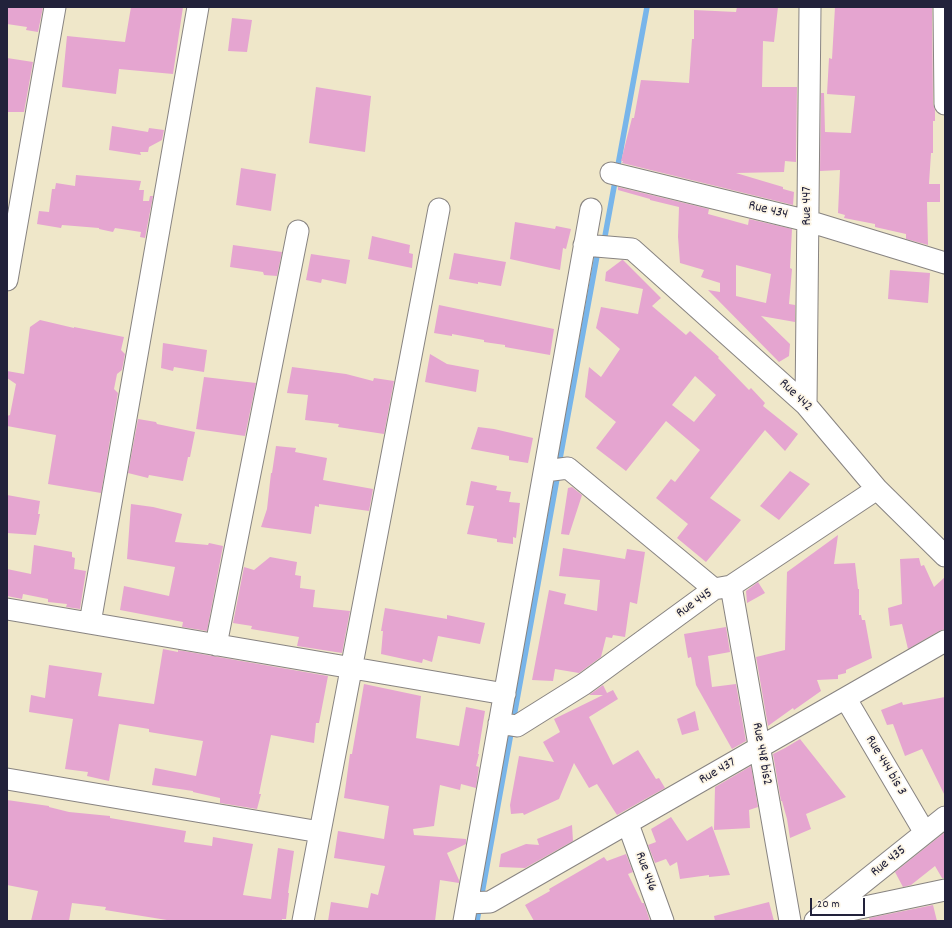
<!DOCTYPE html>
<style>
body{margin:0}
#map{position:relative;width:952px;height:928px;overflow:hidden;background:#efe7c9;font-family:Dekko,sans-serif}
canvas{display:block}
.frame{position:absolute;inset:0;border:8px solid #22223b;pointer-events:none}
.scale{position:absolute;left:810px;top:898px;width:55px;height:18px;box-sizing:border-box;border:2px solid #22223b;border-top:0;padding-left:5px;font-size:12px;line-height:14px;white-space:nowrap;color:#22223b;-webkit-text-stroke:3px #fcf5e5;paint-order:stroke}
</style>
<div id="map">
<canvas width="952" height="928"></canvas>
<div class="frame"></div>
<div class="scale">20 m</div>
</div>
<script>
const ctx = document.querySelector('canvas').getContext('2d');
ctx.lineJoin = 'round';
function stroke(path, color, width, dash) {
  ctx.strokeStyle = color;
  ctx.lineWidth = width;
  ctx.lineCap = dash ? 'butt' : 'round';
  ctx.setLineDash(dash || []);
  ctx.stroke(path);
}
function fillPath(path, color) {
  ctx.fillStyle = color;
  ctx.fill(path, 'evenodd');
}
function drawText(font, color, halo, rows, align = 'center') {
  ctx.font = font + ' Dekko,sans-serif';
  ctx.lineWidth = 3.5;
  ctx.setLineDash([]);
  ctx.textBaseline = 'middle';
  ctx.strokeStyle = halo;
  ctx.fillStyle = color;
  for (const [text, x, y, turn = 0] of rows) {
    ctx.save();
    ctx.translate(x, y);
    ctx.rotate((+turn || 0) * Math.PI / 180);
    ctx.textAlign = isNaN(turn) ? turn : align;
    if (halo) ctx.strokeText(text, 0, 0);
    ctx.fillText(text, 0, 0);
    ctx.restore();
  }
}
stroke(new Path2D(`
 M 605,236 L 647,7
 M 559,464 L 597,256
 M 477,921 L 558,473`), '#78b5ea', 5.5);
fillPath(new Path2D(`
 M 7,7 L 43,7 L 38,32 L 26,30 L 27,27 L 7,24 Z
 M 131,7 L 183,7 L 173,74 L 119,69 L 116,94 L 62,87 L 67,36 L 125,42 Z
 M 737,7 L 778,7 L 774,42 L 763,41 L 762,87 L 797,87 L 796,162 L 785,161 L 784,172 L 736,173 L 783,187 L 783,189 L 794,192 L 793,205 L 622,163 L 623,161 L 621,161 L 632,118 L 634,118 L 641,80 L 689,83 L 692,39 L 694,39 L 694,10 L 736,12 Z
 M 835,7 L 932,7 L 933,104 L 935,110 L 935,121 L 933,121 L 933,153 L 931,153 L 929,184 L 940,184 L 940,202 L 927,202 L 928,245 L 906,239 L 906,234 L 875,227 L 875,224 L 844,218 L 845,215 L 838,213 L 840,170 L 820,171 L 821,93 L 824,93 L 825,132 L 851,133 L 855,96 L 827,94 L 829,58 L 832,59 Z
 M 232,18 L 252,20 L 247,52 L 228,51 Z
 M 7,58 L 33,62 L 24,112 L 7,112 Z
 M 316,87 L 371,96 L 365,152 L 309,143 Z
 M 112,126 L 148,132 L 149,128 L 164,130 L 162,140 L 149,147 L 148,152 L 140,152 L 141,155 L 109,150 Z
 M 241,168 L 276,174 L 271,211 L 236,205 Z
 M 76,175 L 141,181 L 139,190 L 144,190 L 143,201 L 149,201 L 150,196 L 153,196 L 145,238 L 140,237 L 141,232 L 115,228 L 113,232 L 99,229 L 99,228 L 62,225 L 61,228 L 37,224 L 39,211 L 49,212 L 52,189 L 55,189 L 56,183 L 75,186 Z
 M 618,187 L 709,209 L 708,214 L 748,225 L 749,219 L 792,229 L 790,268 L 792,269 L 789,304 L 795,305 L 795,322 L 761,316 L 790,344 L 789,356 L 779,362 L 708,290 L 720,292 L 720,283 L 701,277 L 704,270 L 680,263 L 678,237 L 679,207 L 650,200 L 650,199 L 618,190 ZM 736,265 L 771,274 L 766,303 L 736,296 Z
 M 515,222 L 555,229 L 556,226 L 571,229 L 566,249 L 563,248 L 560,270 L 510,259 Z
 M 372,236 L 410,245 L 409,253 L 413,254 L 412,268 L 368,259 Z
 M 233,245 L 282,252 L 277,276 L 264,275 L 263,272 L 230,267 Z
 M 454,253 L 506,262 L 501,286 L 478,282 L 478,284 L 449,279 Z
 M 311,254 L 350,260 L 346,284 L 322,279 L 321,283 L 306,280 Z
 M 622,260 L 623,260 L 661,298 L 652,306 L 686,335 L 690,331 L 719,357 L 718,358 L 749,390 L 751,388 L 765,403 L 763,406 L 798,434 L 785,451 L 765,430 L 710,498 L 741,520 L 706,562 L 677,538 L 688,524 L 656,498 L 671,479 L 675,482 L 700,450 L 666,421 L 626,471 L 596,448 L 616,422 L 585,397 L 589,367 L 601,377 L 620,349 L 596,328 L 601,307 L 638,314 L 643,289 L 605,281 L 606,272 ZM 695,376 L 716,395 L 694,422 L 672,405 Z
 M 890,270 L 930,273 L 928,303 L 888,299 Z
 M 439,305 L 554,329 L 550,355 L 505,347 L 505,345 L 484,342 L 484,340 L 452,334 L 452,336 L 434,333 Z
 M 40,320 L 74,328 L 74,327 L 124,337 L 121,350 L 125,354 L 122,370 L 117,374 L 114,389 L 118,393 L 101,493 L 48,484 L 56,435 L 7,426 L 7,416 L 10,415 L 16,384 L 7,378 L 7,371 L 24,374 L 30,327 Z
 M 163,343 L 207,350 L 204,372 L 174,367 L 173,371 L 161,368 Z
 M 430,354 L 447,364 L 479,370 L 476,392 L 425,382 Z
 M 292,367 L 346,374 L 373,381 L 374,378 L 394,381 L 384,434 L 338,427 L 339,424 L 305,420 L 308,395 L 287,393 Z
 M 204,377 L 256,383 L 245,436 L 196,429 Z
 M 138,419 L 156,422 L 157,424 L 195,432 L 190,457 L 188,457 L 183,481 L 149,475 L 148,478 L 128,473 Z
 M 478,427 L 494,429 L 533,438 L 528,463 L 509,460 L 509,456 L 471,449 Z
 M 276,446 L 296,448 L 295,452 L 327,458 L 323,480 L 373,489 L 369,511 L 319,504 L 319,507 L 315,506 L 311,534 L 261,527 L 267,509 L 271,473 L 272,473 Z
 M 790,471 L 810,484 L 779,520 L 760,506 Z
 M 471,481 L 497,486 L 496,490 L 511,492 L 509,502 L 520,503 L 516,538 L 513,537 L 513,544 L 497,542 L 497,539 L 467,534 L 474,506 L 466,505 Z
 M 572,487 L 582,495 L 569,535 L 561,534 L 568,488 Z
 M 7,495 L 40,501 L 38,514 L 40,514 L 36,535 L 7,533 Z
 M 131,504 L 153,507 L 182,514 L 175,542 L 208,545 L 209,543 L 223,546 L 207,631 L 182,627 L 183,622 L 120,610 L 124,586 L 169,596 L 175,567 L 127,559 Z
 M 838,535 L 834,564 L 855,563 L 858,589 L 859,589 L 859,615 L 861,615 L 862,620 L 865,620 L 872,658 L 846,670 L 846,673 L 838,675 L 838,679 L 817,680 L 821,691 L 794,710 L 793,708 L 768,726 L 756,657 L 785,650 L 787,572 Z
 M 34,545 L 72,552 L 72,557 L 75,558 L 74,569 L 86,571 L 80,609 L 66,607 L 67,604 L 48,602 L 48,599 L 23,594 L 22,599 L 7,596 L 7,569 L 31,574 Z
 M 563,548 L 625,559 L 627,549 L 645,552 L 637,604 L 630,602 L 625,637 L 613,635 L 612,638 L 606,637 L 601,657 L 579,673 L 555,669 L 553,681 L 532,680 L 549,590 L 566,594 L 564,604 L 597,611 L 600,580 L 559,576 Z
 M 270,557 L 297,562 L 295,575 L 301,576 L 300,588 L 315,590 L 313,607 L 350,611 L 342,653 L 297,646 L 299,637 L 251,629 L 252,626 L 233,623 L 244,567 L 254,570 Z
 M 919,558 L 921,566 L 924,565 L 934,587 L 945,577 L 945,629 L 939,631 L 908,649 L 902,624 L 890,626 L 888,608 L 902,604 L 900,559 Z
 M 758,582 L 765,593 L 747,603 L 746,591 Z
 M 385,608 L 447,619 L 447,615 L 485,623 L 480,644 L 438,636 L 432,662 L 423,659 L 422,663 L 381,654 L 383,631 L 381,631 Z
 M 726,627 L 730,652 L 708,656 L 712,687 L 736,684 L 746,741 L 732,749 L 696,685 L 691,657 L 688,658 L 684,634 Z
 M 163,649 L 178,652 L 178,650 L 328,676 L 319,723 L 316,723 L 314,743 L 271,735 L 259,794 L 261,794 L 257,809 L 220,803 L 220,798 L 193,792 L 193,791 L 152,785 L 155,768 L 196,776 L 203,741 L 149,732 L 149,729 L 119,724 L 109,781 L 87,776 L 88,772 L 65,769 L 73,719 L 29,712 L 31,695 L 45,698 L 49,665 L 102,673 L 98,696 L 154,704 Z
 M 364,684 L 421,696 L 416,738 L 459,746 L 466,707 L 485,711 L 478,754 L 479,754 L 476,766 L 479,767 L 476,788 L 461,784 L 460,790 L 440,785 L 434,826 L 413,829 L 414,835 L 466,839 L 466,844 L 447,853 L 459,880 L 459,883 L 440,880 L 435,921 L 328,921 L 331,902 L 368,908 L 371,893 L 378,895 L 385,866 L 334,858 L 338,831 L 384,839 L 389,806 L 344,798 L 350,754 L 352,754 Z
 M 603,685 L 607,693 L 613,690 L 618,699 L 589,717 L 613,765 L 638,750 L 656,779 L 659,778 L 665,788 L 617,815 L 597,784 L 589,788 L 574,763 L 559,799 L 524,815 L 523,813 L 511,814 L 510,805 L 519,756 L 554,762 L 543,742 L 560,732 L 554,719 L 603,695 L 589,695 Z
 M 945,697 L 945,796 L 922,749 L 905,756 L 893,724 L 887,725 L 881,710 L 902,702 L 903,705 Z
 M 695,711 L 699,730 L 682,735 L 677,719 Z
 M 800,739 L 846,797 L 806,814 L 811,829 L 790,838 L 787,819 L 782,801 L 781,801 L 773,754 L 785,748 Z
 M 751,766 L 758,807 L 749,810 L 750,828 L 714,830 L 715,787 Z
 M 7,800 L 49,806 L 49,807 L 69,812 L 110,816 L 110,818 L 186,831 L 184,842 L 212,846 L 213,837 L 253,844 L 243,895 L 271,899 L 278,848 L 294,851 L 288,893 L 289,893 L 286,919 L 282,919 L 282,921 L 173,921 L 105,910 L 106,907 L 72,903 L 69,921 L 31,921 L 38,891 L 7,885 Z
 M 671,817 L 687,841 L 712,826 L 730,875 L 709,877 L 709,875 L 680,879 L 677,862 L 670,866 L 666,859 L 655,863 L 648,845 L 656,842 L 651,829 Z
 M 572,825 L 573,841 L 525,868 L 499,867 L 501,854 L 526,844 L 539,845 L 537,839 Z
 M 945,832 L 945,878 L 942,878 L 935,866 L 911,885 L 903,887 L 895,872 Z
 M 626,854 L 633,872 L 628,874 L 642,903 L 644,903 L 650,921 L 534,921 L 525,905 L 550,891 L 549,889 L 604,857 L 607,861 Z
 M 769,902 L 774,921 L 715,921 L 714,916 Z
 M 933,905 L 937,921 L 870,921 L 869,918 Z`), '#e5a5d0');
const minor = new Path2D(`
 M 944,7 L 945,104
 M 611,173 L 808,221 L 945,263
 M 584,245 L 632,249 L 806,405 L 877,489 L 945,556
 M 7,280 L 55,7
 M 806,405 L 810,7
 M 545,471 L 568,468 L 714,589
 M 731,586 L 790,921
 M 7,609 L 505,694
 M 90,623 L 198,7
 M 216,645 L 298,231
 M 846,699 L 925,833
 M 499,723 L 517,726 L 584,684 L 714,589 L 731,586 L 877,489
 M 7,779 L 320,832
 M 628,824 L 663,921
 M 468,903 L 490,902 L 945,641
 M 827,915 L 945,890
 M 303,921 L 439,209
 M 464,921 L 591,209
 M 815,921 L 945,817`);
stroke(minor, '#888482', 23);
stroke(minor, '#fff', 21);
drawText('14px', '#22223b', '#fcf5e5', [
 ["Rue 447",808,206,-90],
 ["Rue 434",768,211,14],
 ["Rue 442",795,396,44],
 ["Rue 445",695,604,-35],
 ["Rue 448 bis2",761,754,80],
 ["Rue 444 bis 3",885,766,59],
 ["Rue 437",718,772,-30],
 ["Rue 435",889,862,-39],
 ["Rue 446",645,872,70]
]);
</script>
